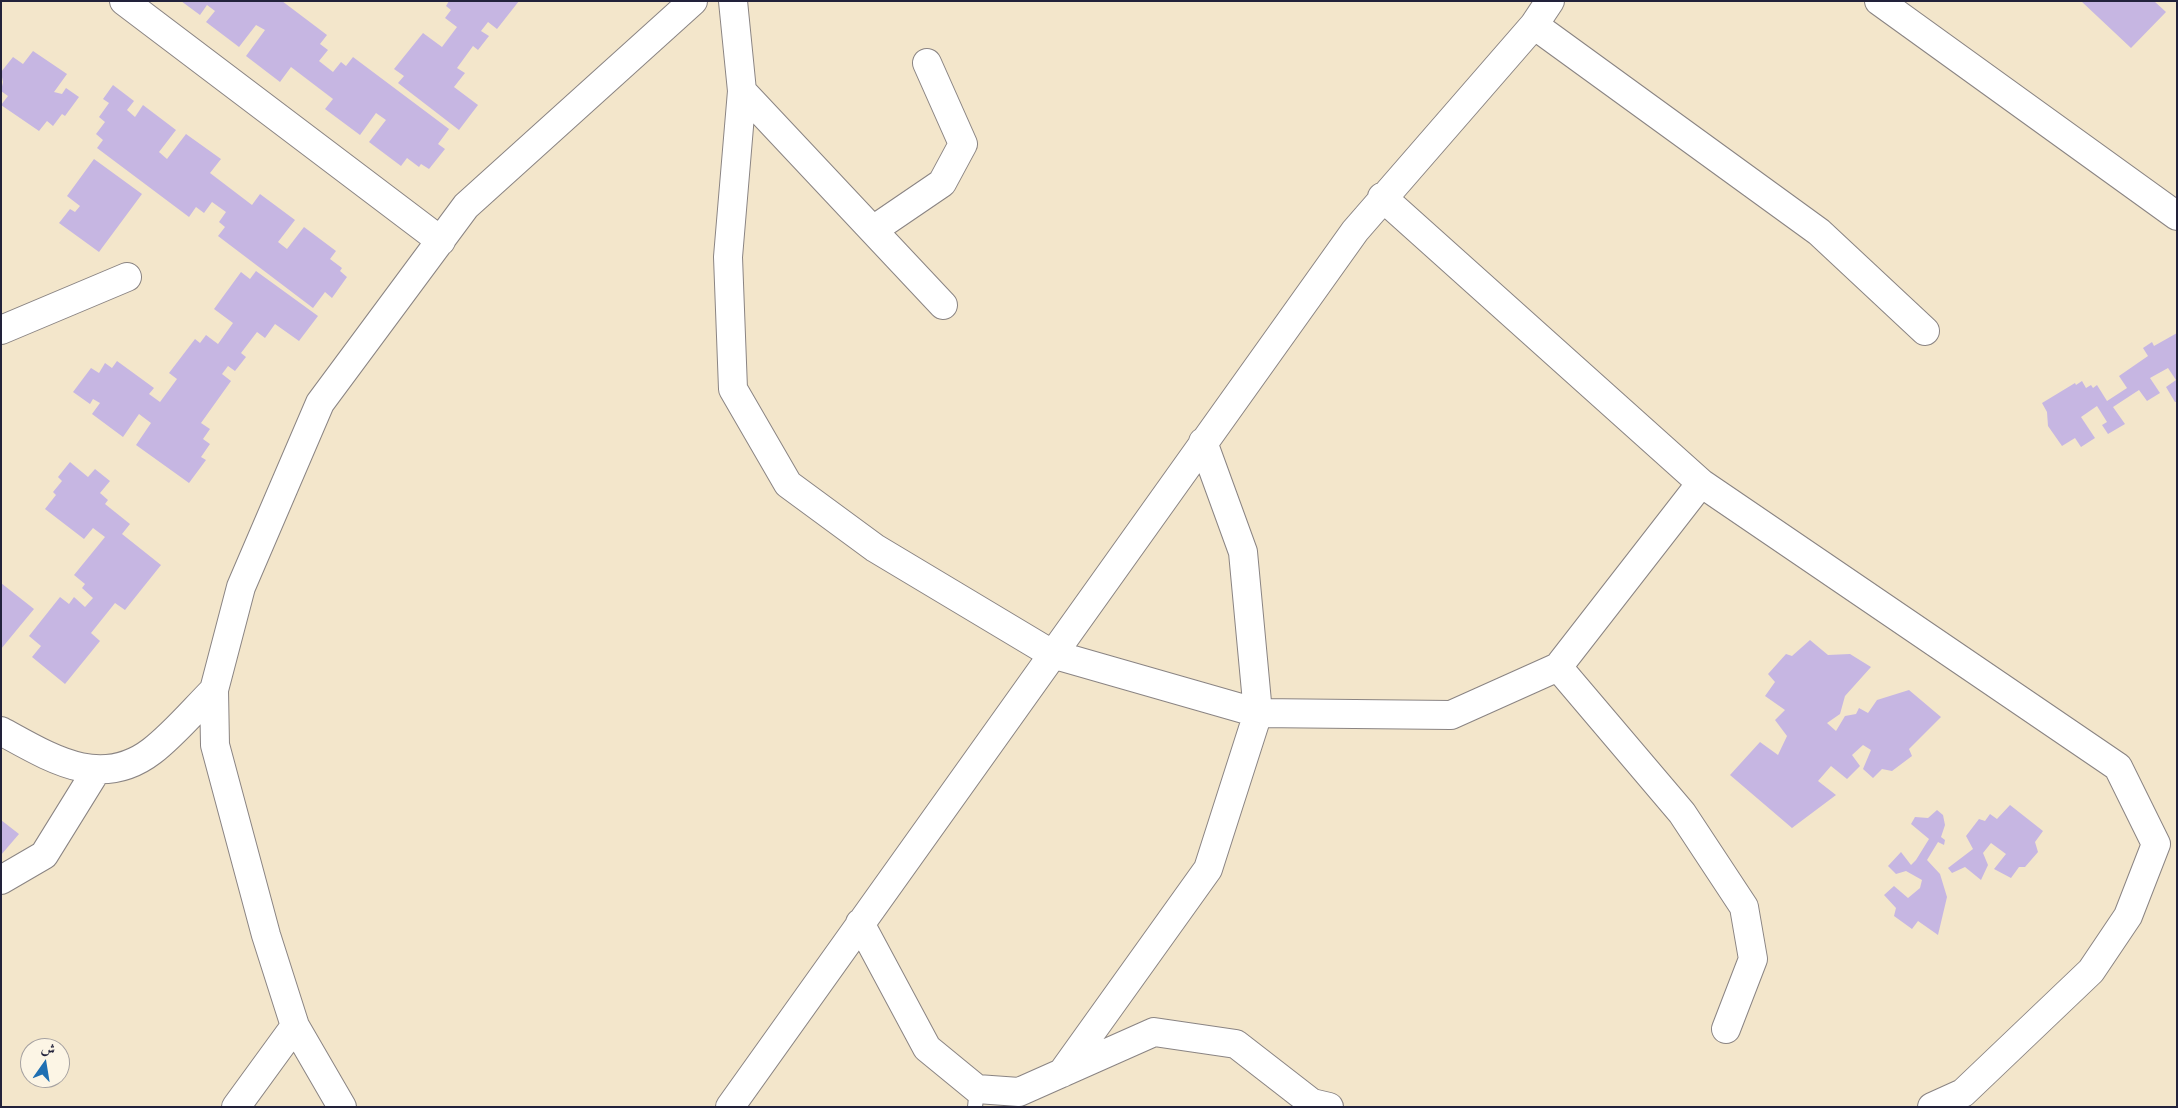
<!DOCTYPE html>
<meta charset="utf-8">
<style>
body{margin:0}
#map{position:relative;width:2178px;height:1108px;overflow:hidden;background:#f3e6cb;font-family:"Old Standard TT",Amiri,serif}
canvas{display:block}
.frame{position:absolute;inset:0;border:2px solid #22223b;pointer-events:none}
.north{position:absolute;left:20px;top:1038px;width:50px;height:50px;box-sizing:border-box;background:#fcf5e5;border:1px solid #a5a1a1;border-radius:50%;rotate:13deg;font-size:14px;font-weight:700;line-height:20px;text-align:center;color:#22223b}
.north::after{content:'';display:block;margin:auto;width:18px;height:22px;background:#1f6fb2;clip-path:polygon(50% 0,100% 100%,50% 72%,0 100%)}
</style>
<div id="map">
<canvas width="2178" height="1108"></canvas>
<div class="frame"></div>
<div class="north">ش</div>
</div>
<script>
const ctx = document.querySelector('canvas').getContext('2d');
ctx.lineJoin = 'round';
function fillPath(path, color) {
  ctx.fillStyle = color;
  ctx.fill(path, 'evenodd');
}
function stroke(path, color, width, dash) {
  ctx.strokeStyle = color;
  ctx.lineWidth = width;
  ctx.lineCap = dash ? 'butt' : 'round';
  ctx.setLineDash(dash || []);
  ctx.stroke(path);
}
fillPath(new Path2D(`
 M 181,1 L 282,1 L 327,35 L 320,44 L 328,50 L 319,61 L 333,72 L 341,62 L 346,66 L 353,57 L 449,129 L 438,144 L 445,149 L 429,169 L 421,164 L 419,167 L 407,158 L 401,166 L 369,142 L 386,120 L 376,113 L 360,135 L 325,109 L 333,99 L 291,67 L 280,82 L 246,56 L 265,30 L 256,25 L 239,47 L 206,22 L 215,11 L 207,5 L 200,15 Z
 M 449,1 L 519,1 L 497,29 L 488,22 L 481,31 L 489,36 L 478,50 L 473,46 L 457,68 L 465,73 L 454,87 L 478,105 L 459,130 L 398,83 L 404,76 L 394,69 L 423,33 L 442,47 L 457,27 L 445,18 L 451,10 L 446,6 Z
 M 2081,1 L 2154,1 L 2166,12 L 2131,48 Z
 M 33,51 L 67,74 L 54,92 L 62,94 L 66,88 L 79,97 L 65,116 L 62,114 L 53,126 L 47,121 L 39,131 L 1,105 L 8,96 L 1,91 L 3,82 L 1,72 L 13,57 L 23,64 Z
 M 113,85 L 134,101 L 127,110 L 135,117 L 143,105 L 176,130 L 159,152 L 167,159 L 186,134 L 221,159 L 210,173 L 252,205 L 260,194 L 295,220 L 278,242 L 287,249 L 304,227 L 336,251 L 330,259 L 342,268 L 340,271 L 347,277 L 332,298 L 325,292 L 313,308 L 218,236 L 225,227 L 219,222 L 226,212 L 212,202 L 204,213 L 196,207 L 189,217 L 97,148 L 103,140 L 96,134 L 105,122 L 99,117 L 109,103 L 103,99 Z
 M 94,159 L 142,194 L 99,252 L 59,223 L 70,209 L 75,212 L 80,206 L 67,196 Z
 M 256,271 L 318,316 L 299,341 L 275,324 L 265,338 L 257,332 L 241,353 L 246,357 L 235,371 L 228,366 L 222,374 L 231,381 L 201,423 L 210,429 L 203,439 L 210,444 L 201,457 L 206,460 L 189,483 L 136,445 L 151,423 L 139,414 L 123,437 L 92,414 L 100,403 L 93,399 L 90,404 L 73,392 L 91,368 L 99,373 L 105,363 L 112,368 L 117,361 L 154,388 L 149,394 L 160,402 L 177,379 L 169,373 L 195,339 L 200,343 L 206,335 L 218,344 L 233,323 L 214,309 L 241,272 L 250,279 Z
 M 2177,333 L 2177,402 L 2175,402 L 2166,387 L 2176,380 L 2168,368 L 2150,378 L 2160,393 L 2147,401 L 2139,390 L 2113,407 L 2125,424 L 2108,434 L 2102,425 L 2107,422 L 2097,406 L 2081,417 L 2095,438 L 2081,447 L 2075,438 L 2062,446 L 2048,426 L 2047,412 L 2042,403 L 2075,383 L 2076,385 L 2082,381 L 2086,388 L 2091,385 L 2093,388 L 2097,385 L 2107,401 L 2127,388 L 2119,376 L 2148,356 L 2143,348 L 2152,342 L 2154,346 Z
 M 70,462 L 88,477 L 95,469 L 110,481 L 100,493 L 108,500 L 105,504 L 130,524 L 122,534 L 161,565 L 125,610 L 115,603 L 91,633 L 100,641 L 65,684 L 32,657 L 41,646 L 29,636 L 60,597 L 69,604 L 74,597 L 85,607 L 93,598 L 82,588 L 85,584 L 74,575 L 105,537 L 93,528 L 84,539 L 45,509 L 56,495 L 53,492 L 62,481 L 58,477 Z
 M 1,583 L 34,609 L 1,649 Z
 M 1810,640 L 1828,655 L 1850,654 L 1871,667 L 1845,696 L 1840,714 L 1827,723 L 1836,731 L 1845,716 L 1856,714 L 1859,708 L 1868,713 L 1877,700 L 1909,690 L 1941,717 L 1909,749 L 1912,756 L 1892,771 L 1882,769 L 1873,778 L 1863,769 L 1871,750 L 1863,745 L 1852,755 L 1860,766 L 1847,779 L 1831,766 L 1818,781 L 1836,795 L 1792,828 L 1730,775 L 1760,742 L 1778,755 L 1787,736 L 1775,720 L 1785,710 L 1765,696 L 1775,682 L 1768,674 L 1786,654 L 1792,656 Z
 M 2010,805 L 2043,831 L 2035,842 L 2038,852 L 2025,867 L 2019,867 L 2011,878 L 1994,869 L 2006,854 L 1991,843 L 1983,853 L 1988,865 L 1981,880 L 1965,867 L 1952,873 L 1948,868 L 1973,849 L 1966,836 L 1979,819 L 1985,821 L 1990,814 L 1997,819 Z
 M 1937,810 L 1943,815 L 1945,825 L 1941,837 L 1945,840 L 1944,845 L 1938,842 L 1927,860 L 1940,874 L 1947,897 L 1938,935 L 1918,921 L 1912,929 L 1894,916 L 1896,908 L 1884,895 L 1894,886 L 1908,898 L 1920,888 L 1922,880 L 1906,871 L 1896,874 L 1888,866 L 1901,852 L 1911,865 L 1916,860 L 1929,839 L 1911,824 L 1915,817 L 1928,818 Z
 M 1,820 L 19,834 L 1,855 Z`), '#c6b6e2');
const lane = new Path2D(`
 M 975,1107 L 977,1089`);
const street = new Path2D(`
 M 124,1 L 441,241
 M 733,1 L 742,91 L 728,257 L 733,389 L 788,484 L 875,548 L 1052,654 L 1258,713 L 1451,715 L 1558,667 L 1701,483
 M 1879,1 L 2177,216
 M 1534,25 L 1819,232 L 1925,331
 M 742,91 L 943,305
 M 1382,197 L 1701,483 L 2118,767 L 2156,844 L 2128,916 L 2091,971 L 1963,1093 L 1932,1107
 M 873,230 L 942,183 L 963,144 L 927,63
 M 1,330 L 127,277
 M 1558,667 L 1682,813 L 1744,907 L 1753,959 L 1726,1029
 M 1,731 C 49,757 100,791 152,751 C 174,734 194,710 214,690
 M 1,880 L 44,855 L 96,771
 M 860,923 L 927,1048 L 977,1089 L 1019,1092 L 1154,1032 L 1236,1044 L 1312,1103 L 1329,1107
 M 1062,1073 L 1208,869 L 1258,713 L 1243,552 L 1203,442
 M 236,1107 L 295,1026
 M 342,1107 L 295,1026 L 266,935 L 215,745 L 214,690 L 241,587 L 320,403 L 466,206 L 693,1
 M 730,1107 L 1355,231 L 1534,25 L 1550,1`);
stroke(lane, '#8a8483', 16);
stroke(street, '#8a8483', 30);
stroke(lane, '#fff', 14);
stroke(street, '#fff', 28);
</script>
